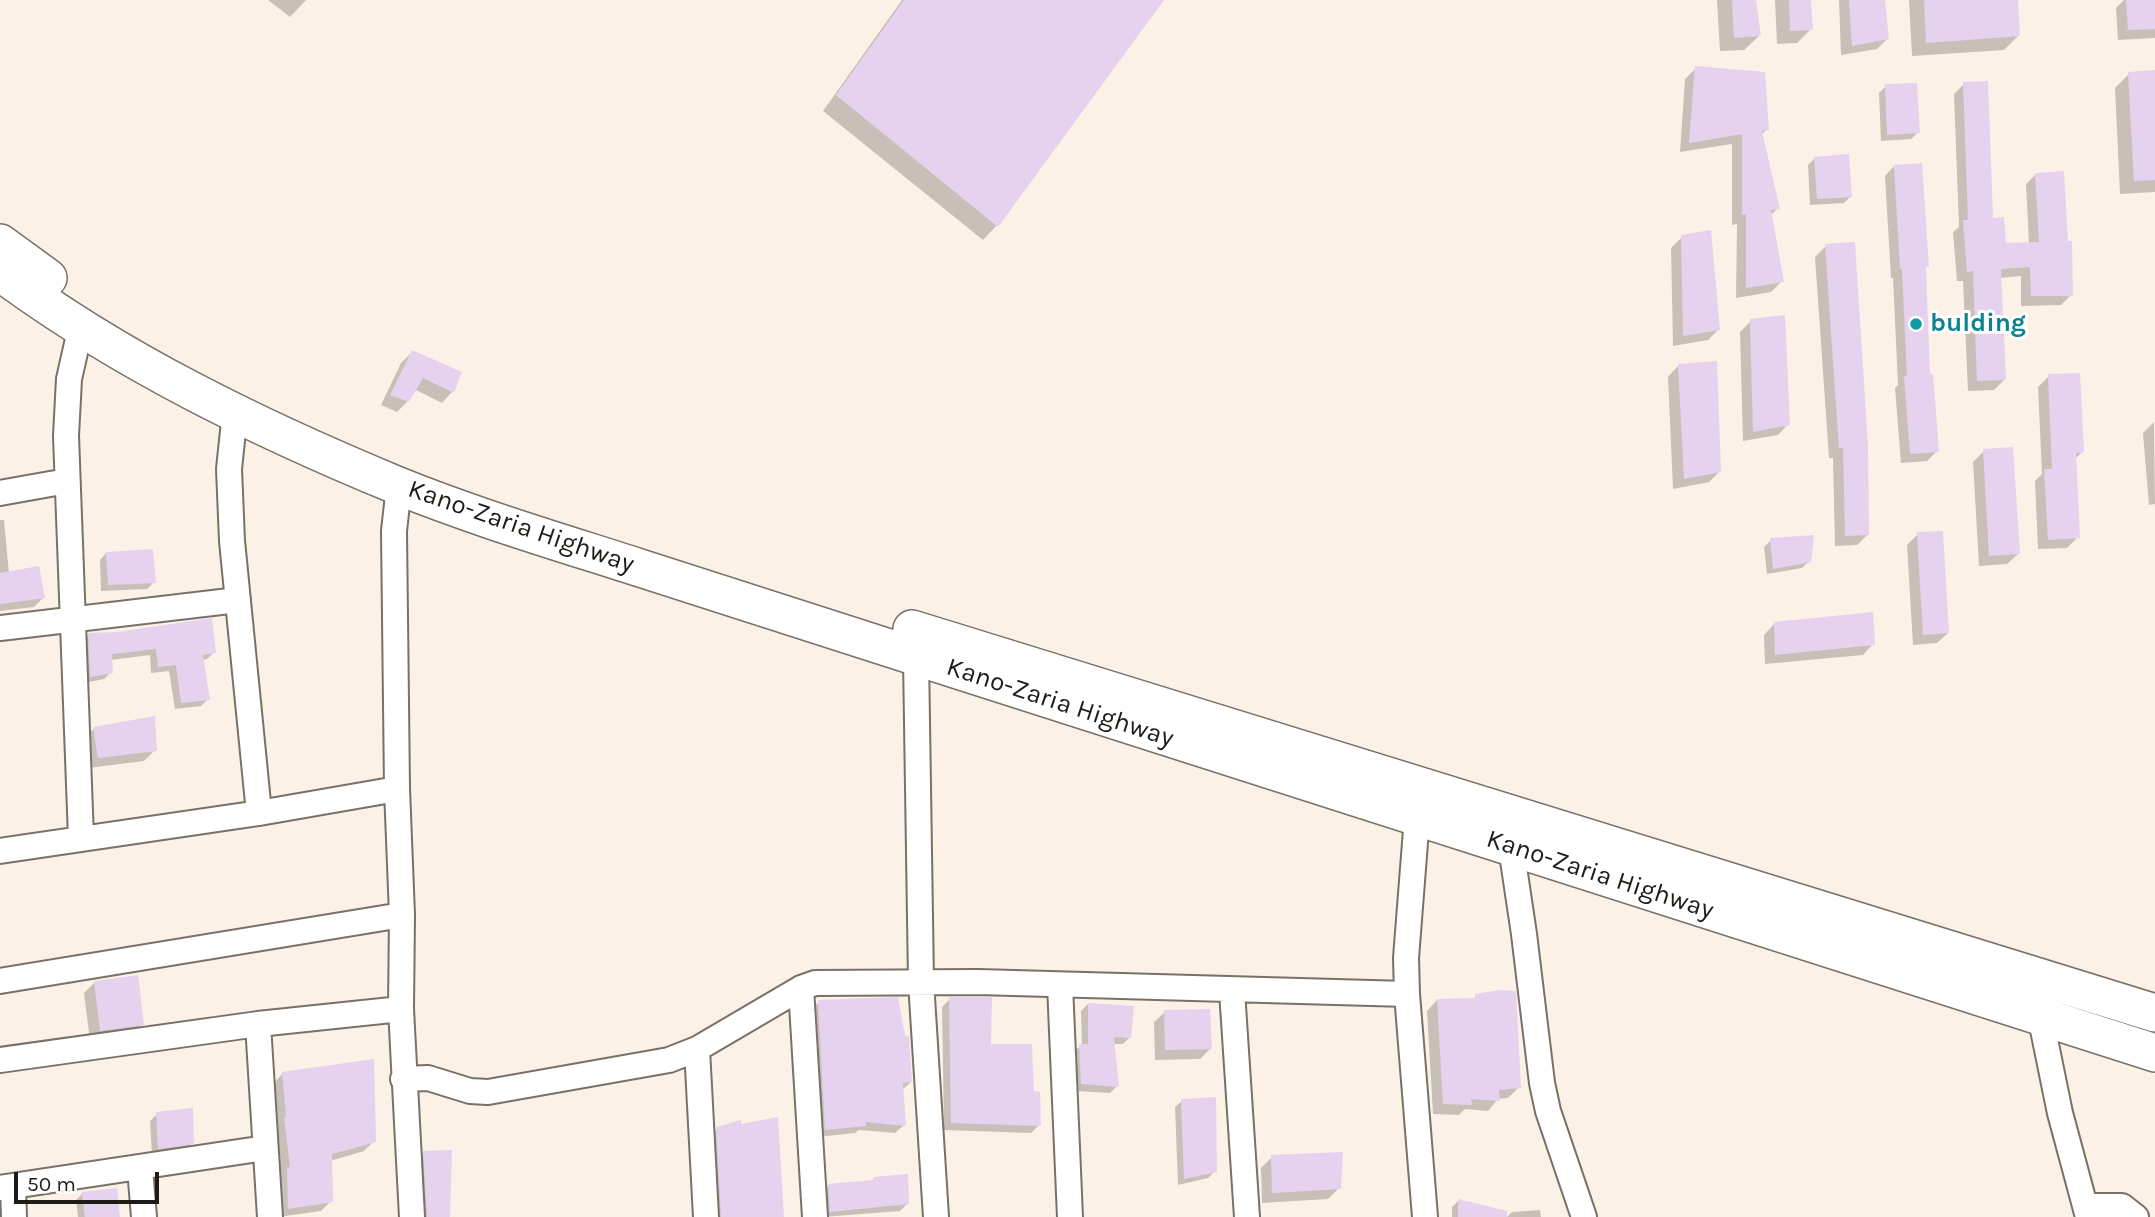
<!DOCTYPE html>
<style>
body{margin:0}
#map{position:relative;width:2155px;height:1217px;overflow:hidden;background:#fbf1e6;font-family:Karla,sans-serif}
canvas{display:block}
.scale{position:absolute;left:14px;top:1172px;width:145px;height:32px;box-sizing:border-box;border:4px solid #1f1c18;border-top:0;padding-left:9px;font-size:21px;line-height:24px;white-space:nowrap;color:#1f1c18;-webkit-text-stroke:5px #fff;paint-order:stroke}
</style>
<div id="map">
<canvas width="2155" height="1217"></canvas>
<div class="scale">50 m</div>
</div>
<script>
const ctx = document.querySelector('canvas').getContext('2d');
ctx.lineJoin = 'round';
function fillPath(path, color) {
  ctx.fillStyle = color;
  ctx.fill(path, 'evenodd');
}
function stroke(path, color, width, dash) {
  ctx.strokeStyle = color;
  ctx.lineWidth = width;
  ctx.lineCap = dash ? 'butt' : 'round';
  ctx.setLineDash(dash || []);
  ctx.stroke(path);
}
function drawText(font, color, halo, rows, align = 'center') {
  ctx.font = font + ' Karla,sans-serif';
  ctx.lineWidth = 6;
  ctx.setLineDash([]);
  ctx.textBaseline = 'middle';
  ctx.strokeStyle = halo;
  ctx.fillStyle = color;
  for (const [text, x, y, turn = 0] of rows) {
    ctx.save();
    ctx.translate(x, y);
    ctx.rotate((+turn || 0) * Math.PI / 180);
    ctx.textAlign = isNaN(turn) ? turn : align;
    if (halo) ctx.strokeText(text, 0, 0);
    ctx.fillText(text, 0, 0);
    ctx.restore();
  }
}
fillPath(new Path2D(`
 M 268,0 L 306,0 L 290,17 Z
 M 902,0 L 1162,0 L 997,225 L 983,240 L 823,111 Z
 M 1717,0 L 1755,0 L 1759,36 L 1744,50 L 1720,51 Z
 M 1775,0 L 1809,0 L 1811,29 L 1797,43 L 1777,44 Z
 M 1839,0 L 1883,0 L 1887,39 L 1877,49 L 1841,55 Z
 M 1909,0 L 2016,0 L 2018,36 L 2004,50 L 1912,56 Z
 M 2124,0 L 2155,0 L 2155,38 L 2118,40 L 2116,8 Z
 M 1696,68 L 1767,129 L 1761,135 L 1778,208 L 1770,216 L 1782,281 L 1771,292 L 1736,298 L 1737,224 L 1732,225 L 1732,144 L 1680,152 L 1685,79 Z
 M 2155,72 L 2155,192 L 2120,194 L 2115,88 L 2129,74 Z
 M 1964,84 L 1992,220 L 2004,245 L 2029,244 L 2026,184 L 2036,174 L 2071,295 L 2061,305 L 2021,306 L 2021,276 L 1999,278 L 2004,380 L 1994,390 L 1968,391 L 1963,281 L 1957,281 L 1953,232 L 1959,227 L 1954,94 Z
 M 1886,86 L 1918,132 L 1911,139 L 1881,141 L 1879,93 Z
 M 1815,158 L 1851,196 L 1844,203 L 1810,205 L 1808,165 Z
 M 1894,166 L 1927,266 L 1924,269 L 1928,376 L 1937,451 L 1927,461 L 1901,463 L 1895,388 L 1898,385 L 1893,278 L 1891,278 L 1885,176 Z
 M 1682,237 L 1719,329 L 1708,340 L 1673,346 L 1671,248 Z
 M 1826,246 L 1867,535 L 1857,545 L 1835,546 L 1833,458 L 1829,458 L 1815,257 Z
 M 1751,321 L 1788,424 L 1778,435 L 1743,441 L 1740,332 Z
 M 412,352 L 452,392 L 442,403 L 414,389 L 408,401 L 397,412 L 381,405 L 401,363 Z
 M 1678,366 L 1719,472 L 1709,482 L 1673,489 L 1668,377 Z
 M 2049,376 L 2082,452 L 2074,460 L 2078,537 L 2067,548 L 2038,549 L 2035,481 L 2042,474 L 2038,387 Z
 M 2154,422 L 2155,504 L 2149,505 L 2143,433 Z
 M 1984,451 L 2018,554 L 2007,564 L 1979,566 L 1973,462 Z
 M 0,520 L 4,520 L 9,574 L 43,598 L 34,607 L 0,611 Z
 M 1918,534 L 1948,633 L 1937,643 L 1913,645 L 1907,545 Z
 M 1771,540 L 1809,561 L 1802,568 L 1767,574 L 1764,547 Z
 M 106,553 L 154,582 L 147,589 L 101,591 L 100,560 Z
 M 1774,624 L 1873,644 L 1863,655 L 1765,664 L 1764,635 Z
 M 89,635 L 214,652 L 207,659 L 202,660 L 208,699 L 201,706 L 175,709 L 169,671 L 151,673 L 150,655 L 111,660 L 111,672 L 104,679 L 84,683 L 82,642 Z
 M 94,729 L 155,750 L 144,761 L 88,768 L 83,739 Z
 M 95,982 L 142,1024 L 131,1035 L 90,1041 L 84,993 Z
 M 1476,996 L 1519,1087 L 1508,1098 L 1498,1099 L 1488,1111 L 1465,1109 L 1459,1115 L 1433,1114 L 1427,1011 L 1437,1000 L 1473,1000 Z
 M 950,999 L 1032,1093 L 1039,1125 L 1031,1133 L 944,1130 L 942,1007 Z
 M 819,1002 L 911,1082 L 902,1090 L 904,1125 L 895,1133 L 859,1130 L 855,1133 L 817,1137 L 810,1010 Z
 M 1088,1004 L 1130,1037 L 1123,1044 L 1113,1044 L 1117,1086 L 1110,1093 L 1075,1091 L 1073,1052 L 1082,1045 L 1081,1011 Z
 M 1165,1012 L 1211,1048 L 1200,1059 L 1155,1060 L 1154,1022 Z
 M 283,1073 L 374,1141 L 364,1151 L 330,1161 L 331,1201 L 321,1211 L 278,1217 L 278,1179 L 280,1177 L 275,1129 L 273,1084 Z
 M 1182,1101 L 1215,1171 L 1208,1178 L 1178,1185 L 1175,1107 Z
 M 157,1114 L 192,1143 L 185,1150 L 152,1155 L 150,1121 Z
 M 717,1129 L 782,1217 L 713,1217 L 709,1137 Z
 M 424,1153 L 449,1217 L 418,1217 L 415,1162 Z
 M 1272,1157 L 1339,1188 L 1328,1199 L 1262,1203 L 1261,1168 Z
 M 874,1179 L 907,1204 L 900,1211 L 823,1217 L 822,1192 L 829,1185 L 870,1182 Z
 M 83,1193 L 119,1217 L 78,1217 L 76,1200 Z
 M 1458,1201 L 1486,1217 L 1452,1217 L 1452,1207 Z
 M 1540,1210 L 1541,1217 L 1507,1217 L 1512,1212 Z`), '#0003');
fillPath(new Path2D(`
 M 904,0 L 1164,0 L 998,227 L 836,95 Z
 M 1732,0 L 1756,0 L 1761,36 L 1734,38 Z
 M 1789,0 L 1811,0 L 1813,30 L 1790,31 Z
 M 1849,0 L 1885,0 L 1889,39 L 1852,46 Z
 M 1924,0 L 2018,0 L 2020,36 L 1926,43 Z
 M 2126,0 L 2155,0 L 2155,29 L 2128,30 Z
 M 1695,66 L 1765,72 L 1769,130 L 1762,131 L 1780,209 L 1771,210 L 1784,282 L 1746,288 L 1746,214 L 1742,215 L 1742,134 L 1689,143 Z
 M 2155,70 L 2155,180 L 2134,181 L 2128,72 Z
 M 1988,81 L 1993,218 L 2004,217 L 2006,243 L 2039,242 L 2035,173 L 2064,171 L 2068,241 L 2072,241 L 2073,296 L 2031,296 L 2030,267 L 2001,269 L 2006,380 L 1977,381 L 1973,271 L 1967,272 L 1963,220 L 1968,220 L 1963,82 Z
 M 1917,83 L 1920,133 L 1887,135 L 1885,84 Z
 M 1849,154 L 1852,197 L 1817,199 L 1814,157 Z
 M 1922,163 L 1929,267 L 1926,267 L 1930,374 L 1933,374 L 1939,452 L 1910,454 L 1904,376 L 1907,376 L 1902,269 L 1900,269 L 1894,165 Z
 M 1711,230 L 1720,330 L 1683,336 L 1681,235 Z
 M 1855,242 L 1868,446 L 1869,535 L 1845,536 L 1843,448 L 1839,448 L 1825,244 Z
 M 1785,315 L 1790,425 L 1753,432 L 1750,319 Z
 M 412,350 L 462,372 L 454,393 L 423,378 L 409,402 L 390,395 Z
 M 1717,361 L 1721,472 L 1684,479 L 1678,364 Z
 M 2080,373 L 2084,452 L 2076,453 L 2080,538 L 2048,540 L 2044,469 L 2052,469 L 2048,374 Z
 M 2013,447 L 2020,554 L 1989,556 L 1983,449 Z
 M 1943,531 L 1949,633 L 1923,635 L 1917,532 Z
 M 1814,535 L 1811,562 L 1773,569 L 1770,538 Z
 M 153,549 L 156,583 L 108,585 L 106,552 Z
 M 39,566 L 45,598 L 0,604 L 0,573 Z
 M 1873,612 L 1875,645 L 1775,655 L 1774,622 Z
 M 212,618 L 216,653 L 203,655 L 210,700 L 181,703 L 176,665 L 158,667 L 156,649 L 112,654 L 113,673 L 90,677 L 88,633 L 117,632 Z
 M 155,716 L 157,751 L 98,758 L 93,727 Z
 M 138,975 L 144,1025 L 100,1031 L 94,981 Z
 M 1500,990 L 1516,991 L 1521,1088 L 1499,1090 L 1500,1101 L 1471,1099 L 1472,1105 L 1443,1104 L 1437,999 L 1476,998 L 1475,994 Z
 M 898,997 L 905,1036 L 909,1036 L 912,1082 L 903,1083 L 906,1126 L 866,1122 L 866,1126 L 825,1130 L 818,1000 Z
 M 949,997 L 992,997 L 991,1044 L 1032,1044 L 1034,1091 L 1040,1092 L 1041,1126 L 951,1123 Z
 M 1088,1003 L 1134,1006 L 1131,1038 L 1114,1037 L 1119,1087 L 1081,1084 L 1079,1044 L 1088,1044 Z
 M 1210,1009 L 1212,1049 L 1165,1050 L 1164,1010 Z
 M 374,1059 L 376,1142 L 332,1154 L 333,1202 L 288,1209 L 287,1168 L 290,1167 L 284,1117 L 286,1117 L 282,1072 Z
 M 1216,1097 L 1217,1172 L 1184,1179 L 1181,1099 Z
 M 193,1108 L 194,1144 L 158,1149 L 156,1112 Z
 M 778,1117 L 784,1217 L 721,1217 L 716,1127 L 741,1120 L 741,1124 Z
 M 452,1150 L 450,1217 L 427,1217 L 423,1151 Z
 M 1343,1152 L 1341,1189 L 1272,1193 L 1271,1155 Z
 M 908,1174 L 909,1204 L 830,1212 L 828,1184 L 874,1180 L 873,1177 Z
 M 117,1188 L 120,1217 L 85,1217 L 82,1192 Z
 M 1458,1199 L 1507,1211 L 1507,1217 L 1458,1217 Z`), '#e5d2ee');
const minor = new Path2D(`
 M 235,412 L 229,469 L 232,541 L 259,813
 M 399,486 L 394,531 L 397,789 L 402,915 L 401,1009 L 412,1217
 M 0,493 L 67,481
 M 0,628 L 238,600
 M 916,657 L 921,982 L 936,1217
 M 1417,817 L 1406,958 L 1407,994 L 1425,1217
 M 81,838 L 66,436 L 69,379 L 81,326
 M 1511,847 L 1524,934 L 1542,1083 L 1548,1111 L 1584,1217
 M 0,851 L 259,813 L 397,789
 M 0,981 L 402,915
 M 1060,985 L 1070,1217
 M 801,988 L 815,1217
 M 1232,991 L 1247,1217
 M 2040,1015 L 2060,1113 L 2088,1217
 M 258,1024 L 270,1217
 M 697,1049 L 706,1217
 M 0,1060 L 258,1024 L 401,1009
 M 403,1079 L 428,1078 L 470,1091 L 488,1092 L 669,1060 L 697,1049 L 801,988 L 815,983 L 978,982 L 1407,994
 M 140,1168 L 144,1217
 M 13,1186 L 14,1217
 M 0,1188 L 265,1148
 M 2085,1206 L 2122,1206 L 2136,1217`);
const highway = new Path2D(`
 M 0,243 L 48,278
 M 0,272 C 120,361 258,428 396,485 C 475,517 556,541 637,567 C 747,603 857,638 967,673 C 1363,799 1759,925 2155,1053
 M 912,629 L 2155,1013`);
stroke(minor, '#797167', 28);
stroke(highway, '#797167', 40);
stroke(minor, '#fff', 24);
stroke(highway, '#fff', 37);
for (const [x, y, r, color] of [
 [1916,324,7,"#0f9aa8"]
]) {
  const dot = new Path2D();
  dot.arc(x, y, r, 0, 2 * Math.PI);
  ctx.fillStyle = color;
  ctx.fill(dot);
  stroke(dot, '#fff', 2.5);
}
drawText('bold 26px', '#0d838f', '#fff', [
 ["bulding",1930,324]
], 'left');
drawText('26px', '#1f1c18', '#fff', [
 ["Kano-Zaria Highway",521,527,19],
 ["Kano-Zaria Highway",1060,703,18],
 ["Kano-Zaria Highway",1600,875,18]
]);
</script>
